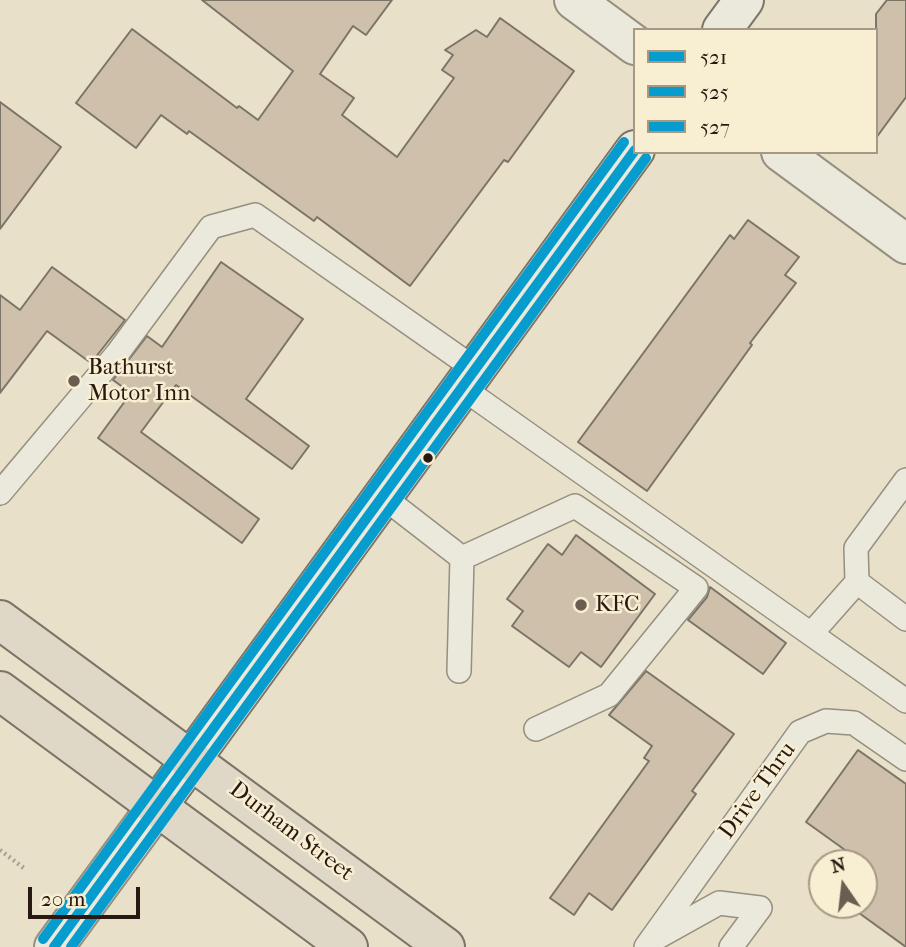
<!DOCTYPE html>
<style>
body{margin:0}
#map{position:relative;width:906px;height:947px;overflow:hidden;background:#e8e0c8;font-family:"IM FELL French Canon",serif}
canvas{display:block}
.legend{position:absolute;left:633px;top:28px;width:245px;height:126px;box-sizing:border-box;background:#f8efd3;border:2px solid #a59985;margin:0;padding:9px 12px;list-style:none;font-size:21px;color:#281811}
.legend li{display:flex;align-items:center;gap:14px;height:35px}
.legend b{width:35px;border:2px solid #a59985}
.north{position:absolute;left:808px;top:849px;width:70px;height:70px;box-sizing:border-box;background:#f8efd3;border:2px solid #a59985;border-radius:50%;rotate:346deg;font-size:19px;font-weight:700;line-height:28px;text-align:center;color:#281811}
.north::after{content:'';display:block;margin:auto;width:24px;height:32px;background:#6b5e51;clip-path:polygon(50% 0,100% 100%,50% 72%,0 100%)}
.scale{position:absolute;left:28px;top:887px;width:112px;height:32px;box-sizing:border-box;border:4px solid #281811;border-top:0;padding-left:9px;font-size:21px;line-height:24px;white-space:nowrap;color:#281811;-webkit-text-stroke:5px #f8efd3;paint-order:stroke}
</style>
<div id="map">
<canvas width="906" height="947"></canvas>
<ul class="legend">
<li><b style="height:9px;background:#069dce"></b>521</li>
<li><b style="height:9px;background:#069dce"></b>525</li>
<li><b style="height:9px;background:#069dce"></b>527</li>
</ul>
<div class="north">N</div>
<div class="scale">20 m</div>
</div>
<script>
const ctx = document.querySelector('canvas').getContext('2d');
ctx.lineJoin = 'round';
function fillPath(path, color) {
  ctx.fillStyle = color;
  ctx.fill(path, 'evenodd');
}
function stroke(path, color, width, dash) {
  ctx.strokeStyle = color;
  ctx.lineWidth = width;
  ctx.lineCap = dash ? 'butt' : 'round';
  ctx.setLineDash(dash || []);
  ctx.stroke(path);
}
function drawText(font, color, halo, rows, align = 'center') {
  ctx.font = font + ' "IM FELL French Canon",serif';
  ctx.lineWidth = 5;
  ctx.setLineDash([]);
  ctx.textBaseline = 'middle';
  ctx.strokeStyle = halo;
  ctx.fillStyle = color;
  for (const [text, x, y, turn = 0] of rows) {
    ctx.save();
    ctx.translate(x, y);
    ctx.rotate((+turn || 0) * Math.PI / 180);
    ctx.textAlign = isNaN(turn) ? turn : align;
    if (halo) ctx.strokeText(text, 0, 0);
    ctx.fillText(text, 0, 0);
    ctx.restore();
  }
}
const building = new Path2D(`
 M 202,0 L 392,0 L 366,35 L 353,26 L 320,74 L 354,98 L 342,115 L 397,157 L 454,78 L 442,70 L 453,55 L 445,50 L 476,30 L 487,37 L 500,18 L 574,71 L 508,162 L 504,160 L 410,286 L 317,217 L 314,221 L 189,131 L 187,134 L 161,115 L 136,148 L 76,103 L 132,29 L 237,108 L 239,106 L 258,120 L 293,71 Z
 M 887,0 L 906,0 L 906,97 L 876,138 L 876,14 Z
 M 0,102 L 61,147 L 0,229 Z
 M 748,220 L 799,257 L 785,275 L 796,283 L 750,343 L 752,345 L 647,491 L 578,442 L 730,235 L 734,239 Z
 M 221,262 L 303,319 L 246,399 L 309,446 L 292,469 L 176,385 L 141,432 L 259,519 L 242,543 L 98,438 L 131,393 L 113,380 L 147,336 L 162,347 Z
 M 52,267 L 125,320 L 91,363 L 47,331 L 0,393 L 0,295 L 20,310 Z
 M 576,535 L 655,594 L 601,667 L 581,652 L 569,667 L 512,626 L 523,611 L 507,599 L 548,544 L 562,555 Z
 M 710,587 L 786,643 L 763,674 L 688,620 L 707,597 Z
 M 646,671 L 734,734 L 692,791 L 696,794 L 612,910 L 589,893 L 574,915 L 550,898 L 649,761 L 644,758 L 652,746 L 609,715 Z
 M 858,750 L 906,784 L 906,947 L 848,905 L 864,905 L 864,863 L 847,863 L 852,855 L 806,822 Z`);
fillPath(building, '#cfc0ac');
stroke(building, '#7b7467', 2);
const lane = new Path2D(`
 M 461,387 L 811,634
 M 906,480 L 856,548 L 857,582 L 811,634 L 906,701
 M 0,493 L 117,354 L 211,227 L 255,215 L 475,369
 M 382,496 L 462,558 L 459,671
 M 462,558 L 575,506 L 696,588 L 609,695 L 536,729
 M 857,582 L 906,619
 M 656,938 L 719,903 L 760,908 L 731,947
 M 646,947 L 800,732 L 826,721 L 854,723 L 906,759`);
const street = new Path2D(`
 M 574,0 L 635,45
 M 781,152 L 906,244
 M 54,947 L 158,805`);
const secondary = new Path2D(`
 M 722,30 L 744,0
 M 158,805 L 635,150`);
const highway = new Path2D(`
 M 0,620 L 445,947
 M 0,691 L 348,947`);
stroke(lane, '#958f80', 26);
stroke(street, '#958f80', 42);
stroke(secondary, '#7b7467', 42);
stroke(highway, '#7b7467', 42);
stroke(new Path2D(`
 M 0,850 L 25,869`), '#a7a198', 4.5, [2, 3.5]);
stroke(lane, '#ebe8dc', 23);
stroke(street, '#ebe8dc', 38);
stroke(secondary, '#ebe8dc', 38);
stroke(highway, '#dfd8c6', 38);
stroke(new Path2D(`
 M 54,947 L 635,150`), '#069dce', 10);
stroke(new Path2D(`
 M 71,947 L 646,158`), '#069dce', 10);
stroke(new Path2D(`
 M 43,939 L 624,142`), '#069dce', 10);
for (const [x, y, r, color] of [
 [74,381,7,"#6b5e51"],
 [428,458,6,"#281811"],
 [581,605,7,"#6b5e51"]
]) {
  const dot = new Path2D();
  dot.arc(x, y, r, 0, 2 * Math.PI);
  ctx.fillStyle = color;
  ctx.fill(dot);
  stroke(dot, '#f8efd3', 2.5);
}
drawText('23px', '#281811', '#f8efd3', [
 ["Bathurst",88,368],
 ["Motor Inn",88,394],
 ["KFC",595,605]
], 'left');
drawText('23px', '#281811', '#f8efd3', [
 ["Drive Thru",758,791,-54],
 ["Durham Street",291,832,37]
]);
</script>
